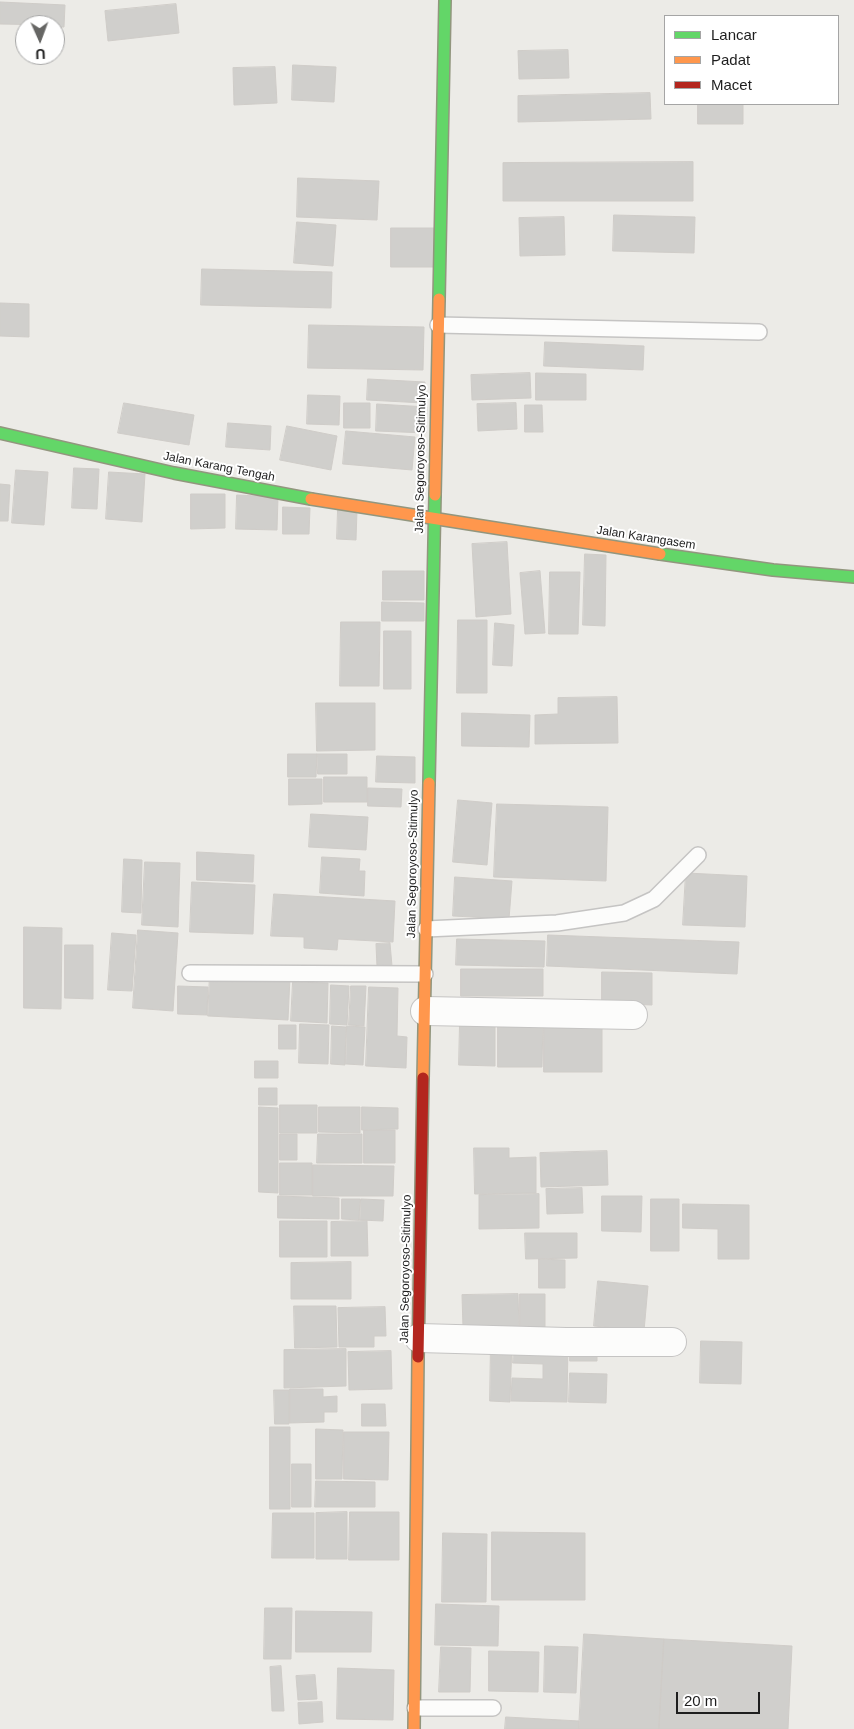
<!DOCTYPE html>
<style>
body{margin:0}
#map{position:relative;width:854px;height:1729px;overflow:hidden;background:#ecebe7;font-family:Arial,sans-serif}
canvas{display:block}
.legend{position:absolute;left:664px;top:15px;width:175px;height:90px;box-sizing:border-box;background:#fff;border:1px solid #a5a5a5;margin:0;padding:6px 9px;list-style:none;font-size:15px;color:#1e1e1e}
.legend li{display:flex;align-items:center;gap:10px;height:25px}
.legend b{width:25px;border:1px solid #a5a5a5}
.north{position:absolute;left:15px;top:15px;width:50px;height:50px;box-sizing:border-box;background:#fff;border:1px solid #a5a5a5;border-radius:50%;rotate:178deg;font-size:14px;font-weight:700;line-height:20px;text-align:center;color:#1e1e1e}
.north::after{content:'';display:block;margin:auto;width:18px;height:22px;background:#666664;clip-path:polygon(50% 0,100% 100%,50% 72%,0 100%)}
.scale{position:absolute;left:676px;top:1692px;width:84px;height:22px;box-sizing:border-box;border:2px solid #1e1e1e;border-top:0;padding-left:6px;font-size:15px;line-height:18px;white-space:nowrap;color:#1e1e1e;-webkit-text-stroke:4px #fff;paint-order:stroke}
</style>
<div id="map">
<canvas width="854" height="1729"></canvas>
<ul class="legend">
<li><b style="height:6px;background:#63d668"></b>Lancar</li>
<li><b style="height:6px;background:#ff974d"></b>Padat</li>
<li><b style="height:6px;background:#b3261e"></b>Macet</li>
</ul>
<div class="north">U</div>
<div class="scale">20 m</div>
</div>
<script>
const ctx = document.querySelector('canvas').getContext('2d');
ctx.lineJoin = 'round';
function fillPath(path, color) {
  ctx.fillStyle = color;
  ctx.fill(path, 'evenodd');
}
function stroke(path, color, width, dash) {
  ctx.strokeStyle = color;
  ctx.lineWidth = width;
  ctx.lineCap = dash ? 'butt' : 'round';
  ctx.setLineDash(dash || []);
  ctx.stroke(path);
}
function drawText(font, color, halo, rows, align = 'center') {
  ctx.font = font + ' Arial,sans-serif';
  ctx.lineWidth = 4;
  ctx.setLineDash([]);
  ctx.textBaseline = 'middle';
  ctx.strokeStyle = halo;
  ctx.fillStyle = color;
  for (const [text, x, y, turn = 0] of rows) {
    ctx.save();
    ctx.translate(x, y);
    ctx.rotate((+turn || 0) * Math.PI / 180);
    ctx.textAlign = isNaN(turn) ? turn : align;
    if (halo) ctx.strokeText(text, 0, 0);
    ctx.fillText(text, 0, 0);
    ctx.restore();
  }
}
const building = new Path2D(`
 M 0,2 L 65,5 L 64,27 L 55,27 L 55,25 L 0,24 Z
 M 176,4 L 179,33 L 108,41 L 105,11 Z
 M 568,50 L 569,78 L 519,79 L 518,51 Z
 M 293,65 L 336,67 L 334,102 L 292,100 Z
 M 275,67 L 277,103 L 234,105 L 233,68 Z
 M 650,93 L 651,119 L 518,122 L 518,96 Z
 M 698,104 L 743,104 L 743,124 L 698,124 Z
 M 693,162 L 693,201 L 503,201 L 503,163 Z
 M 298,178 L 379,181 L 377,220 L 297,217 Z
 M 614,215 L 695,217 L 694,253 L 613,251 Z
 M 564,217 L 565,255 L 520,256 L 519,218 Z
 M 297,222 L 336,225 L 333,266 L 294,263 Z
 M 391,228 L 434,228 L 434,267 L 391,267 Z
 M 202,269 L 332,272 L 331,308 L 201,305 Z
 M 0,303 L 29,304 L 29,337 L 0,336 Z
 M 309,325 L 424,327 L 423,370 L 308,368 Z
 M 545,342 L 644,346 L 643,370 L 544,366 Z
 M 530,373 L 531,398 L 472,400 L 471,375 Z
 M 536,373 L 586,374 L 586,400 L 536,400 Z
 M 368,379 L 425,382 L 424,403 L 367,400 Z
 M 308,395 L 340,396 L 339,425 L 307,424 Z
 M 124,403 L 194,415 L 189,445 L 118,433 Z
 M 344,403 L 370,403 L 370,428 L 344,428 Z
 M 516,403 L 517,429 L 478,431 L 477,404 Z
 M 377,404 L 427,407 L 426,433 L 376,431 Z
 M 525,405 L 542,405 L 543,432 L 525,432 Z
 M 228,423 L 271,426 L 270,450 L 226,447 Z
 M 287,426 L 337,436 L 331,470 L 280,460 Z
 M 346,431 L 415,437 L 412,470 L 343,464 Z
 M 74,468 L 99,469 L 97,509 L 72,508 Z
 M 16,470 L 48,472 L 44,525 L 12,523 Z
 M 109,472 L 145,474 L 142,522 L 106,519 Z
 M 0,484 L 10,485 L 8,521 L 0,521 Z
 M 191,494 L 225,494 L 225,528 L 191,529 Z
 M 237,495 L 278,497 L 277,530 L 236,529 Z
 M 283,507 L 310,508 L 309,534 L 283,534 Z
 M 338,509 L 357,510 L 356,540 L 337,539 Z
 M 507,542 L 511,614 L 476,617 L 472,544 Z
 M 585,554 L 606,555 L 605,626 L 583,625 Z
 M 383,571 L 424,571 L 424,600 L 383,600 Z
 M 540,571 L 545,633 L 525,634 L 520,573 Z
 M 550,572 L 580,572 L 578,634 L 549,634 Z
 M 382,602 L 424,603 L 424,621 L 382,621 Z
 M 458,620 L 487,620 L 487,693 L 457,693 Z
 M 341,622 L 380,622 L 379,686 L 340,686 Z
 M 495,623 L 514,625 L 512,666 L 493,665 Z
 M 384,631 L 411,631 L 411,689 L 384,689 Z
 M 617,697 L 618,743 L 535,744 L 535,715 L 558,714 L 558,698 Z
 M 316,703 L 375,703 L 375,750 L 317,751 Z
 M 462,713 L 530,715 L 529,747 L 462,746 Z
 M 288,754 L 317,754 L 316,777 L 288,777 Z
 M 317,754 L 347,754 L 347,774 L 318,774 Z
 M 377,756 L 415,757 L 415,783 L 376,782 Z
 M 324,777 L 367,777 L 367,802 L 324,802 Z
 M 289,779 L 322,779 L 322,804 L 289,805 Z
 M 368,788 L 402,789 L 401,807 L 368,806 Z
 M 458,800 L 492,803 L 487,865 L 453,862 Z
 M 497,804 L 608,807 L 606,881 L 494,877 Z
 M 311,814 L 368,817 L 366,850 L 309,847 Z
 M 197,852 L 254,855 L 253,882 L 197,880 Z
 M 322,857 L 360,859 L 359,871 L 365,871 L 364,896 L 320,893 Z
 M 124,859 L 142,860 L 141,913 L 122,912 Z
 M 145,862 L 180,863 L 178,927 L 142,925 Z
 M 686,873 L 747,876 L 745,927 L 683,925 Z
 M 455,877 L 512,881 L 509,919 L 453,916 Z
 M 192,882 L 255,885 L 253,934 L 190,932 Z
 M 274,894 L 395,901 L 393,942 L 338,939 L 337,950 L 304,948 L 304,937 L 271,936 Z
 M 24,927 L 62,928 L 61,1009 L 24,1008 Z
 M 138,930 L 178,933 L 173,1011 L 133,1008 Z
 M 112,933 L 136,935 L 132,991 L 108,990 Z
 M 548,935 L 739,942 L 737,974 L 547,966 Z
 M 457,939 L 545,941 L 544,967 L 456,965 Z
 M 390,943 L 392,966 L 377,967 L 376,944 Z
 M 65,945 L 93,945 L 93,999 L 65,998 Z
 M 461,969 L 543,969 L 543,996 L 461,996 Z
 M 602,972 L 652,973 L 652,1005 L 602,1003 Z
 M 210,974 L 290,977 L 288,1020 L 208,1016 Z
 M 293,982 L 328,983 L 327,1023 L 291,1021 Z
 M 331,985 L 349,986 L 347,1025 L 330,1024 Z
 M 178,986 L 208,987 L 207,1015 L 178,1014 Z
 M 351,986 L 366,986 L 364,1026 L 349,1025 Z
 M 369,987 L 398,988 L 397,1036 L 407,1037 L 406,1068 L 366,1066 Z
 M 498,1021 L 543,1021 L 542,1067 L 498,1067 Z
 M 544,1021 L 602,1021 L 602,1072 L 544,1072 Z
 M 460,1022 L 495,1022 L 495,1066 L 459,1065 Z
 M 300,1024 L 329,1025 L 328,1064 L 299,1063 Z
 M 279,1025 L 296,1025 L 296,1049 L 279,1049 Z
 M 332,1026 L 346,1027 L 345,1065 L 331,1064 Z
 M 347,1026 L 365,1027 L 363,1065 L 346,1064 Z
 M 255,1061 L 278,1061 L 278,1078 L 255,1078 Z
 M 259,1088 L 277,1088 L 277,1105 L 259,1105 Z
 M 280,1105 L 317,1105 L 317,1133 L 280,1133 Z
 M 259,1107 L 278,1108 L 278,1193 L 259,1192 Z
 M 319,1107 L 360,1107 L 360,1133 L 319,1132 Z
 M 362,1107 L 398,1108 L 398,1129 L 362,1130 Z
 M 364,1130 L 395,1130 L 395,1163 L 364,1163 Z
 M 280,1134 L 297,1134 L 297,1160 L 280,1160 Z
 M 318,1134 L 362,1134 L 362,1163 L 317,1163 Z
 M 474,1148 L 509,1148 L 509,1158 L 536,1157 L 536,1193 L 475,1194 Z
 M 607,1151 L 608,1185 L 541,1187 L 540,1153 Z
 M 280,1163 L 312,1163 L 312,1195 L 280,1195 Z
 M 313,1165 L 394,1166 L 393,1196 L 313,1196 Z
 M 582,1188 L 583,1213 L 547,1214 L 546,1189 Z
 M 539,1194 L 539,1228 L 479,1229 L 479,1195 Z
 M 278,1196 L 339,1198 L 339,1219 L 278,1218 Z
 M 602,1196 L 642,1196 L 641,1232 L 602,1231 Z
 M 342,1199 L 360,1199 L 359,1220 L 342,1219 Z
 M 361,1199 L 384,1200 L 383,1221 L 360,1220 Z
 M 651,1199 L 679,1199 L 679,1251 L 651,1251 Z
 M 683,1204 L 749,1205 L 749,1259 L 718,1259 L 718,1229 L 683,1228 Z
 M 280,1221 L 327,1221 L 327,1257 L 280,1257 Z
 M 367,1221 L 368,1256 L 331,1256 L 331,1222 Z
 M 525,1233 L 577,1233 L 577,1258 L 526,1259 Z
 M 539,1259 L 565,1260 L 565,1288 L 539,1288 Z
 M 351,1262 L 351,1299 L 291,1299 L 291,1263 Z
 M 598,1281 L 648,1286 L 644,1331 L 594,1326 Z
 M 518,1294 L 519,1327 L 463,1328 L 462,1295 Z
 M 520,1294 L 545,1294 L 545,1327 L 520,1327 Z
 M 294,1306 L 336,1306 L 337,1347 L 295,1348 Z
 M 385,1307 L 386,1336 L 374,1336 L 374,1347 L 339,1347 L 338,1308 Z
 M 491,1341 L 512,1341 L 510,1402 L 490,1401 Z
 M 701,1341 L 742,1342 L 741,1384 L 700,1383 Z
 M 514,1343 L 568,1344 L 567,1402 L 511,1401 L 512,1378 L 543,1379 L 543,1364 L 513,1363 Z
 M 570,1344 L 597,1344 L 597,1361 L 570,1361 Z
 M 346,1349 L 346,1386 L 284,1388 L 284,1350 Z
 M 391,1351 L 392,1389 L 349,1390 L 348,1352 Z
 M 570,1373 L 607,1374 L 606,1403 L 569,1402 Z
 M 290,1389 L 323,1389 L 323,1397 L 337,1396 L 337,1412 L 324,1412 L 324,1422 L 290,1423 Z
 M 274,1390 L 289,1390 L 289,1424 L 275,1424 Z
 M 362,1404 L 385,1404 L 386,1426 L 362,1426 Z
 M 270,1427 L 290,1427 L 290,1509 L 270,1509 Z
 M 316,1429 L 343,1430 L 342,1479 L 316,1479 Z
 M 344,1432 L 389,1432 L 388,1480 L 344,1479 Z
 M 292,1464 L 311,1464 L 311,1507 L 292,1507 Z
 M 316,1481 L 375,1482 L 375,1507 L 315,1507 Z
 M 347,1512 L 347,1559 L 316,1559 L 316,1513 Z
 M 350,1512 L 399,1512 L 399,1560 L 349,1560 Z
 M 273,1513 L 314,1513 L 314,1558 L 272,1558 Z
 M 492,1532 L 585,1533 L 585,1600 L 492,1600 Z
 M 443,1533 L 487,1534 L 486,1602 L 442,1602 Z
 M 436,1604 L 499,1606 L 498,1646 L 435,1645 Z
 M 265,1608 L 292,1608 L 291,1659 L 264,1659 Z
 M 296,1611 L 372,1612 L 371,1652 L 296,1652 Z
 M 584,1634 L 664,1639 L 659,1729 L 579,1729 Z
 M 664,1639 L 792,1646 L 788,1729 L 659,1729 Z
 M 545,1646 L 578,1647 L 576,1693 L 544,1692 Z
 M 441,1647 L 471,1648 L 470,1692 L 439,1692 Z
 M 489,1651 L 539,1652 L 538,1692 L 489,1691 Z
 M 281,1666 L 284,1711 L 272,1711 L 270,1667 Z
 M 338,1668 L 394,1670 L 393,1720 L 337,1719 Z
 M 315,1675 L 317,1699 L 298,1700 L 296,1676 Z
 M 322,1702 L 323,1722 L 299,1724 L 298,1703 Z
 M 506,1717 L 579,1721 L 579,1729 L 505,1729 Z`);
fillPath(building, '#d0cfcc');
stroke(building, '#cfccc8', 1);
const lane = new Path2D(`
 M 438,325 L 759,332
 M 426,929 L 557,923 L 624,913 L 654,899 L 698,855
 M 190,973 L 425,974
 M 415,1708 L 493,1708`);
const street = new Path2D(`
 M 425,1011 L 633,1015
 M 419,1338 L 566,1342 L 672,1342`);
const fast = new Path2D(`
 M 439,299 L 445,0
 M 0,433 L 174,473 L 311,499
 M 660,554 L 773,570 L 854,577
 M 429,783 L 435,495`);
const slow = new Path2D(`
 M 435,495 L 439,299
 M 311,499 L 660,554
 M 423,1078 L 429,783
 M 414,1729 L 418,1357`);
const jam = new Path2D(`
 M 418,1357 L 423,1078`);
stroke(lane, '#c5c4c3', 18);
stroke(street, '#c5c4c3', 30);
stroke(fast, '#92967e', 14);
stroke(slow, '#92967e', 14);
stroke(jam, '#92967e', 14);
stroke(lane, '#fcfcfb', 15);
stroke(street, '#fcfcfb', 28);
stroke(fast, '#63d668', 11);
stroke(slow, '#ff974d', 11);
stroke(jam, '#b3261e', 11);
drawText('12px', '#1e1e1e', '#fff', [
 ["Jalan Segoroyoso-Sitimulyo",421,459,-89],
 ["Jalan Karang Tengah",219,467,11],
 ["Jalan Karangasem",646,538,9],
 ["Jalan Segoroyoso-Sitimulyo",413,864,-89],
 ["Jalan Segoroyoso-Sitimulyo",406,1269,-89]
]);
</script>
